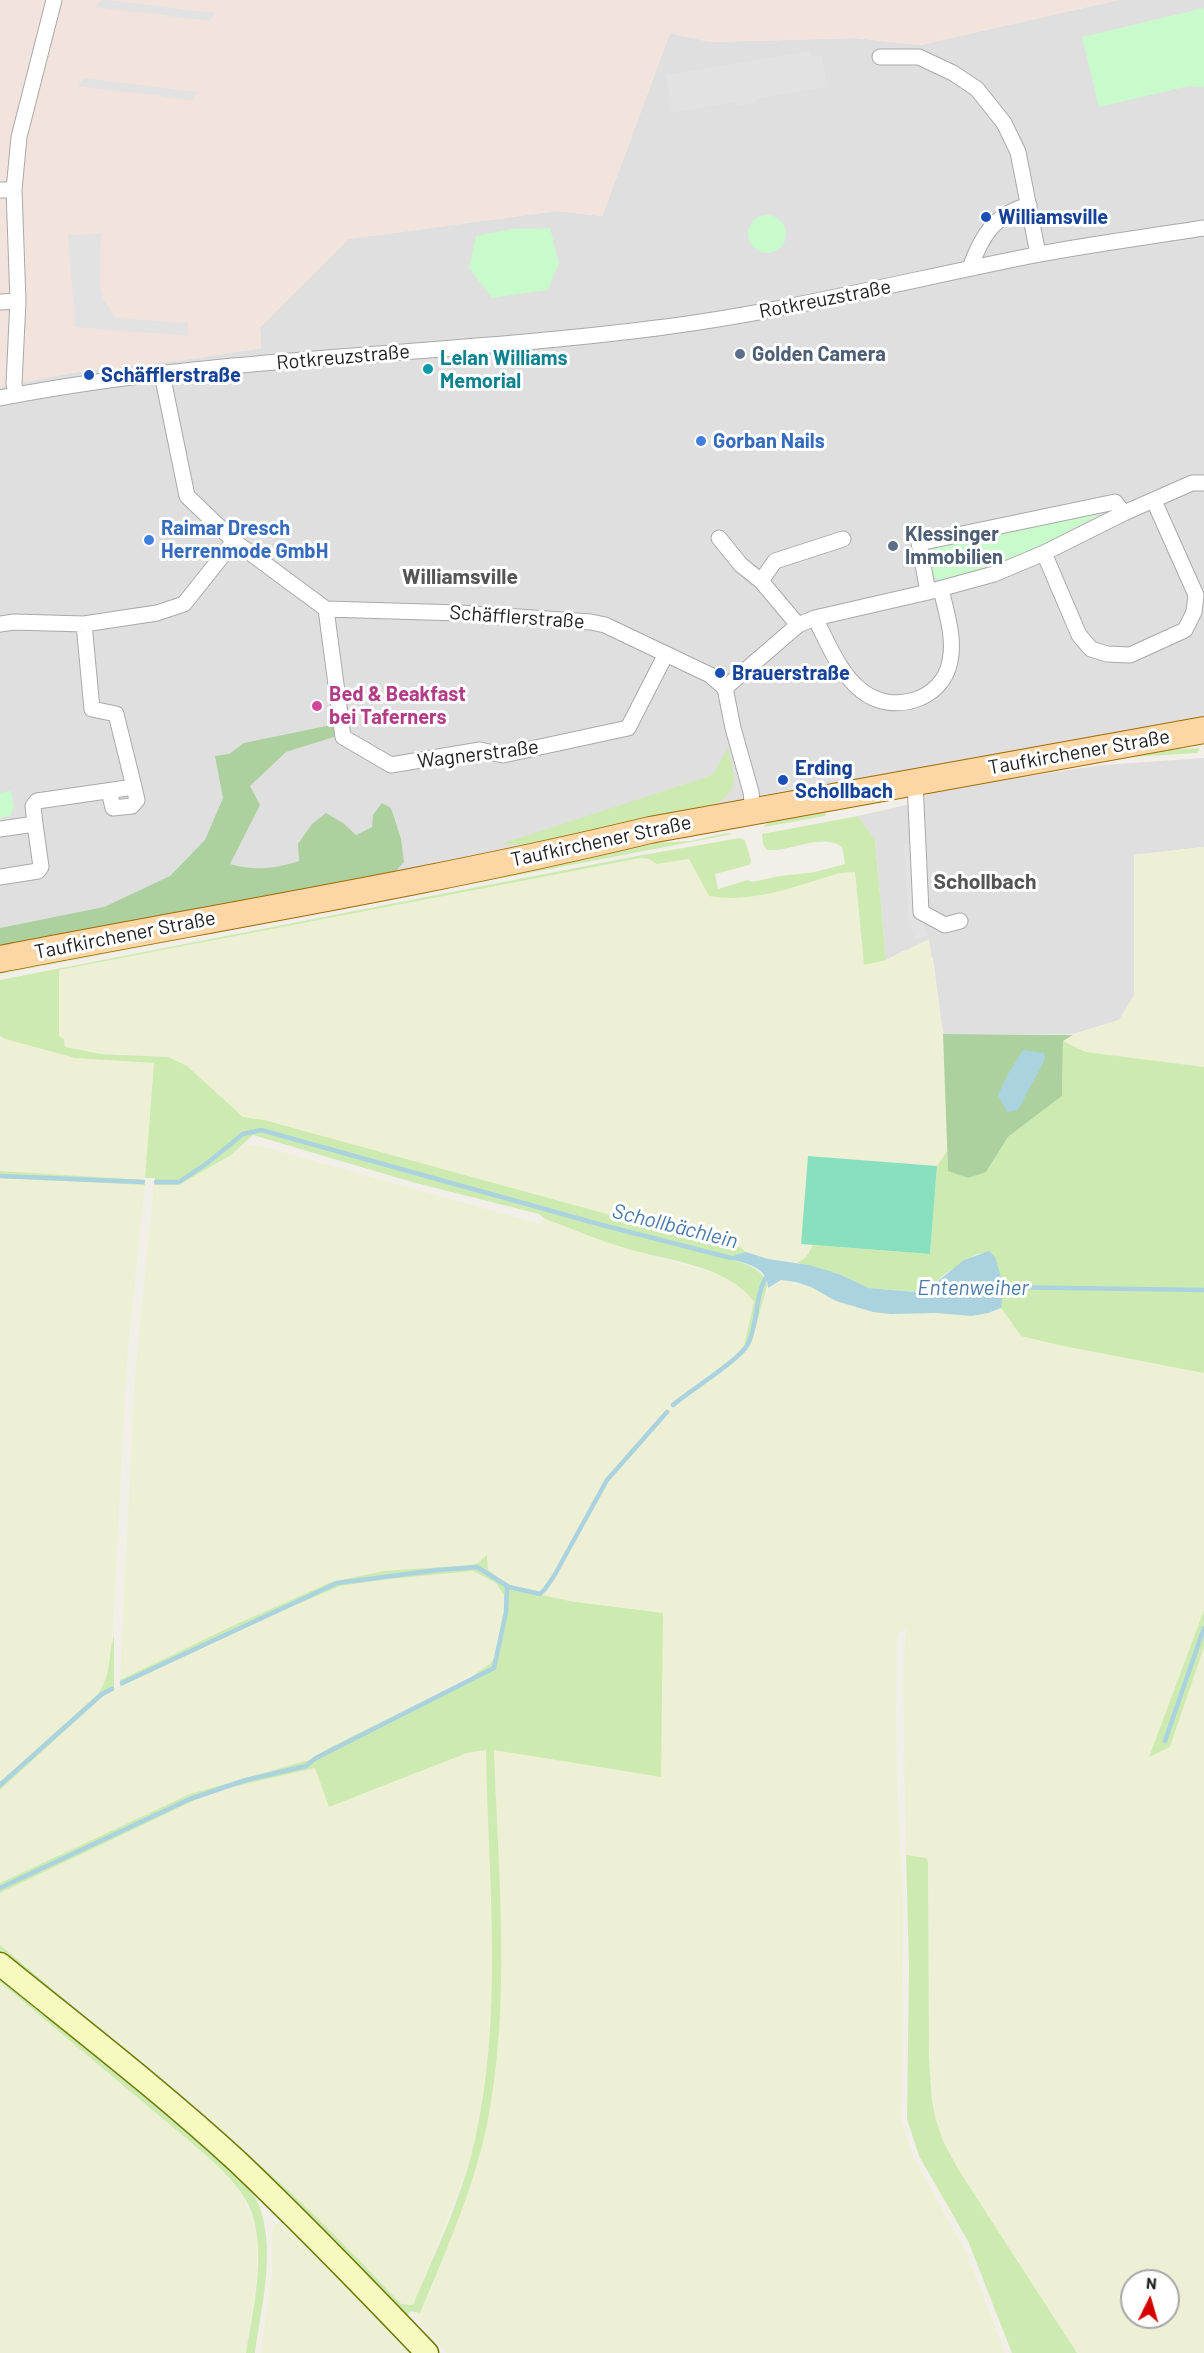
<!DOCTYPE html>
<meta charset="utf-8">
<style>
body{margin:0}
#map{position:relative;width:1204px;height:2353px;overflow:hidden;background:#f2efe9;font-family:Barlow,sans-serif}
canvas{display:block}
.north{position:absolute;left:1120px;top:2269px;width:60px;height:60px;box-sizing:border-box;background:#fff;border:2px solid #a7a7a7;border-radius:50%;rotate:5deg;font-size:16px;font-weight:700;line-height:24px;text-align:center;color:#222}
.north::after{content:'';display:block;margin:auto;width:21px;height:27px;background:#d40000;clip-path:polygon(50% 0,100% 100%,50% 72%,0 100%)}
</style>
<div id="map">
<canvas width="1204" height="2353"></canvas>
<div class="north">N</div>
</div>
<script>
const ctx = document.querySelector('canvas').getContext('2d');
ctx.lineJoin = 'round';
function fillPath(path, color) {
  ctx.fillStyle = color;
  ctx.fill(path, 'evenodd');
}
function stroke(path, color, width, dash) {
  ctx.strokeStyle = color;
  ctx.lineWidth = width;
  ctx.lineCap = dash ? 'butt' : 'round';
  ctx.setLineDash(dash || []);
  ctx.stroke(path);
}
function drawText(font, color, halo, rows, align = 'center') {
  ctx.font = font + ' Barlow,sans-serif';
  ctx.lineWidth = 6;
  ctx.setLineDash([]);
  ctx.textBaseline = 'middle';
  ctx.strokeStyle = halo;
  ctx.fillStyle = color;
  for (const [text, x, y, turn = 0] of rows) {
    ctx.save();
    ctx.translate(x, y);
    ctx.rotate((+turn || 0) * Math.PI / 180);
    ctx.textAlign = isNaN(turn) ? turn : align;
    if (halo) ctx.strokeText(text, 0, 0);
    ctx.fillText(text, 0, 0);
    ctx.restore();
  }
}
fillPath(new Path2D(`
 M 1118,0 L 1204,0 L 1204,719 L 958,765 L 835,782 L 697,807 L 599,832 L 0,951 L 0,387 L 70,373 L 190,359 L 261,348 L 260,327 L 348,239 L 556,211 L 602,216 L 670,33 L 711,42 L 856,38 L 920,45 Z
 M 1204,758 L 1204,847 L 1134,855 L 1135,995 L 1119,1020 L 1073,1034 L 943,1034 L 933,958 L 905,950 L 886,960 L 875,841 L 858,816 L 910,804 L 932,792 L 972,785 L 1102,765 Z`), '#e0dfdf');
fillPath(new Path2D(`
 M 0,0 L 1118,0 L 919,45 L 856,38 L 711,42 L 670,33 L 602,216 L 556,211 L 349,239 L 260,327 L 261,348 L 190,359 L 70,373 L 0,387 Z`), '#f3e3dd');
fillPath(new Path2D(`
 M 1204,847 L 1204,1067 L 1086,1052 L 1063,1041 L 1073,1035 L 1119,1020 L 1134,995 L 1134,855 Z
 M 641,858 L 649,859 L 657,864 L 689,859 L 709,896 L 754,896 L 840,873 L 855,872 L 861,944 L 886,960 L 929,939 L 943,1034 L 947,1151 L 937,1166 L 808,1156 L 801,1244 L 813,1245 L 806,1257 L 797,1263 L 768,1259 L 746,1252 L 740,1247 L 680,1234 L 264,1120 L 243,1117 L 168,1057 L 79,1051 L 65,1047 L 64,1039 L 59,1037 L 59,970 Z
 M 0,1038 L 75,1058 L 154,1063 L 145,1180 L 0,1171 Z
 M 257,1145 L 540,1224 L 545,1219 L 627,1249 L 721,1275 L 737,1283 L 747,1291 L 754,1302 L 743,1350 L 686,1392 L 674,1406 L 692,1390 L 701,1386 L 746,1350 L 768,1288 L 781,1280 L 811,1287 L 836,1301 L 874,1312 L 988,1313 L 1001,1308 L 1010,1323 L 1063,1346 L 1204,1373 L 1204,1610 L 1149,1756 L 1170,1747 L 1204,1647 L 1204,2353 L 1077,2353 L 958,2169 L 943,2141 L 935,2117 L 929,2057 L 928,1862 L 927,1858 L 906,1855 L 903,1678 L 906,1629 L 897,1635 L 896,1702 L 897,1781 L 903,1908 L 901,2119 L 913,2156 L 968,2256 L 1005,2353 L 447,2353 L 416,2318 L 457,2222 L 476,2168 L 490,2107 L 498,2036 L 501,1963 L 494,1750 L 661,1777 L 661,1748 L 575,1602 L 518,1590 L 508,1585 L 488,1570 L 487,1556 L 478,1563 L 472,1565 L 384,1571 L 331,1582 L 228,1628 L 120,1680 L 135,1376 L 154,1185 L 179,1185 L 246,1146 ZM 1132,2281 L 1168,2281 L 1168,2317 L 1132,2317 Z
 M 0,1178 L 145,1185 L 127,1358 L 111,1664 L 106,1682 L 98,1694 L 0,1782 Z
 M 473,1571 L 496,1583 L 504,1595 L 505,1605 L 496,1654 L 490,1664 L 483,1669 L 329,1748 L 312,1759 L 190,1794 L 0,1883 L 0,1790 L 102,1697 L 275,1614 L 340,1586 L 389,1579 Z
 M 486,1750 L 493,1970 L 488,2064 L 474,2145 L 466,2171 L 413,2306 L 401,2304 L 349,2248 L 269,2172 L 187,2100 L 0,1945 L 0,1893 L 197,1799 L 224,1789 L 315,1768 L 330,1807 L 467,1753 Z
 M 0,1982 L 200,2150 L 227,2174 L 240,2191 L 253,2218 L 258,2242 L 257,2274 L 246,2353 L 0,2353 Z
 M 275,2224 L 282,2224 L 316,2253 L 410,2353 L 261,2353 L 272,2275 L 272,2229 Z`), '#eef0d5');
fillPath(new Path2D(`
 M 728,747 C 732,771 743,786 718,803 L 522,845 L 501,844 L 713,775 Z
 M 1200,748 L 1197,753 L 1115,758 L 1138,751 Z
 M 826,813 L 825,816 L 764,827 C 777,811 807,813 826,813 Z
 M 858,816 L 875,840 L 886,960 L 864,965 L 855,872 L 840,873 C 799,885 753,904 709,896 L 689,859 L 657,864 L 649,859 L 641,858 L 59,970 L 59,1036 L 64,1039 L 65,1047 L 101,1054 L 168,1057 L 187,1066 L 243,1117 L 264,1120 L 680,1234 L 740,1247 L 746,1252 L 726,1258 C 744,1263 758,1266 768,1283 L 753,1337 L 746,1350 L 701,1386 L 692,1390 L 674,1406 L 672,1404 L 743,1350 L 754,1302 C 729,1266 669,1261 628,1249 C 600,1241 573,1229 545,1219 L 539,1214 L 412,1182 L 253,1135 L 231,1155 L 179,1185 L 154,1185 L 155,1178 L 145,1178 L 154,1063 L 75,1058 L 5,1039 L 0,1036 L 0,980 L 637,856 L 740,838 L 745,840 L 751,861 L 749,865 L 715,874 L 718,889 L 748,880 L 752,882 L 780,876 L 815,872 L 845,864 L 842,847 C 822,832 790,852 767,850 L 763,844 L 762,834 Z
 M 726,833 L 733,834 L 0,974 L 0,968 L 638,844 L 691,841 Z
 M 1063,1041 L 1086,1052 L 1204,1067 L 1204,1373 L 1063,1346 L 1021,1336 L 1001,1308 C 1001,1280 1002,1277 985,1253 L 977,1254 L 946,1273 L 929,1288 L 914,1292 L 869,1288 L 839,1274 L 797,1263 L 806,1257 L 813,1245 L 930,1254 L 937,1166 L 947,1151 L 948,1171 L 986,1172 L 1008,1137 L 1062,1096 Z
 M 0,1171 L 145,1180 L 145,1185 L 0,1178 Z
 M 487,1555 L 488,1570 L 501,1580 L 518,1590 L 575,1602 L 663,1613 L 661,1777 L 494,1750 C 498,1875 512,2005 486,2129 C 472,2193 445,2253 420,2313 L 411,2311 L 404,2319 L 182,2103 L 0,1952 L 0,1945 C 89,2021 182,2093 268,2172 C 315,2214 358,2258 401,2304 L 413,2305 C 435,2253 461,2200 474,2144 C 504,2014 488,1882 486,1750 L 467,1753 L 329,1807 L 315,1768 L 224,1789 L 197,1799 L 0,1893 L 0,1883 L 190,1794 L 312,1759 L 329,1748 L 469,1678 L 490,1664 L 496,1654 L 505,1605 L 504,1595 L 496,1583 L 473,1571 L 389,1579 L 340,1586 L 275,1614 L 120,1687 L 120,1680 L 228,1628 L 331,1582 L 384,1571 L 472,1565 L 478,1563 Z
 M 1204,1610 L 1204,1647 L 1170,1747 L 1149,1757 Z
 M 114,1635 L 114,1690 L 102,1697 L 0,1790 L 0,1782 L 98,1694 C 113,1671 107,1659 114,1635 Z
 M 906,1855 L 927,1858 L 928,1862 L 929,2057 L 932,2100 L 935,2117 L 943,2141 L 958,2169 L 1077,2353 L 1012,2353 L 968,2241 L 919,2156 L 907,2119 L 909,1967 Z
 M 0,1971 L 246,2182 C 251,2191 258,2201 261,2211 C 275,2256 261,2307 255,2353 L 246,2353 C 253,2309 268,2248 249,2206 C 238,2183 219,2167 200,2150 L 0,1982 Z`), '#cdebb0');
fillPath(new Path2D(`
 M 336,724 L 334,737 L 286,752 L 250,786 L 260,805 L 230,864 C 255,871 274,869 299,861 L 298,844 L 312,824 L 326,813 L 343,823 L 356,835 L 372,827 L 373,815 L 382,803 L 391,808 L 401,839 L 404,862 L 395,872 L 0,951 L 0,928 L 104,907 L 170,876 L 205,840 L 223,798 L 215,756 L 229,754 L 244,743 Z
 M 943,1034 L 1073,1035 L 1063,1041 L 1062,1096 L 1008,1137 L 986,1172 L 968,1178 L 948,1171 Z`), '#add19e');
fillPath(new Path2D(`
 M 1204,8 L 1204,87 L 1189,86 L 1099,107 L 1082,37 Z
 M748 234a19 19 0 1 1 38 0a19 19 0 1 1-38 0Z
 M 550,228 L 559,263 L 548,290 L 492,298 L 469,268 L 476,236 L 511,229 Z
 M 1098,511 L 1102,513 L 1042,545 L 999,563 L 941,582 L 931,574 L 929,556 L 939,545 Z
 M 11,791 L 14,806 L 10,816 L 0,818 L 0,793 Z`), '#c8facc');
fillPath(new Path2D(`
 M 808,1156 L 937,1166 L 930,1254 L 801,1244 Z`), '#88e0be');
fillPath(new Path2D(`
 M 101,0 L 109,0 L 215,13 L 210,21 L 95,7 Z
 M 810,51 L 812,57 L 822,55 L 827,87 L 755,99 L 756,103 L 738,106 L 737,102 L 672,113 L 666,75 Z
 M 84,78 L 198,92 L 192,100 L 78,86 Z
 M 101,234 L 100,285 L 104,301 L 116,318 L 188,323 L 188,336 L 75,327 L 68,235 Z
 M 913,843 L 919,915 L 929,935 L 915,939 L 909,925 L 904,844 Z`), '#e2e2e2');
fillPath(new Path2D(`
 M 1023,1050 L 1044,1053 L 1045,1059 L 1018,1110 L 1007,1112 L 998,1095 L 1008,1074 Z
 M 989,1251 L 995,1257 L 1004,1286 L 1001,1308 L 988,1313 L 972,1316 L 936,1313 L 891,1314 L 873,1312 L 836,1301 L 811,1287 L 796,1282 L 781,1280 L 768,1288 C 769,1266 741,1262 725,1258 L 746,1252 L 768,1259 L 809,1265 L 839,1274 L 869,1288 L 914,1292 L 929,1288 L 964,1260 Z`), '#aad3df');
stroke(new Path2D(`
 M 0,1176 L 143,1182
 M 156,1182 L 179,1182 L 206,1164 L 243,1134 L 261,1130 L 602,1225 L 731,1258
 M 998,1287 L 1204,1290
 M 673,1405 C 689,1391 741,1359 748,1344 C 759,1321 754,1295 768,1274
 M 122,1683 L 337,1583 L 438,1570 L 477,1567 L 509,1587 L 540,1594 L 545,1589 L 554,1576 L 607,1480 L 667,1412
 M 1165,1741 L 1204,1628
 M 0,1785 L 102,1694 L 112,1689
 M 0,1888 L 190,1799 L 246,1780 L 306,1766 L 316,1758 L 494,1668 L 506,1612 L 507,1586`), '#aad3df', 4.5);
const street = new Path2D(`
 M 880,57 L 919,57 L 953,73 L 977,89 L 1004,123 L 1018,152 L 1038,254
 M 0,190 L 14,190 L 19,137 L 54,0
 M 14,190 L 18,301 L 14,384 L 16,395
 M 970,268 C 982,235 994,215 1029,205
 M 0,302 L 18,301
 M 162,374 L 187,496 L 234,541 L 326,609 L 460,613 L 591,622 L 605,625 L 710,675 L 725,688 L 733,728 L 751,792 L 753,810
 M 0,398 C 216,356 438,356 657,328 C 784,312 909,280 1035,255 C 1091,244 1148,237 1204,228
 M 719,538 L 741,565 L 761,581 L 798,625
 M 1044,553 L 1079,635 L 1091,649 L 1107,654 L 1130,655 L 1185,630 L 1194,612 L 1196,595 L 1154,501
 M 761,581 L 775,561 L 843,539
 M 928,592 L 919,543 L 1115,502 L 1124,513
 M 326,609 L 343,737 L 391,765 L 480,750 L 503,755 L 628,728 L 666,654
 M 815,618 C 828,643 839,673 862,691 C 892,715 943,701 950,661 C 955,637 946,612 941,589
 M 0,624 L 14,622 L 84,624 L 157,613 L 184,604 L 234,541
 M 725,688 L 798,625 L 815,618 L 928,592 L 994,574 L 1044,553 L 1124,513 L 1192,483 L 1204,483
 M 915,782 L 921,912 L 945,925 L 960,921
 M 109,791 L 113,808 L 132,806 L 137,800 L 134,787
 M 0,829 L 35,824 L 33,806 L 37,801 L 134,787 L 116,714 L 92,709 L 84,624
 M 0,877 L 38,871 L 41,867 L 35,824`);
const secondary = new Path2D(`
 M 0,1964 C 80,2029 162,2092 238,2162 C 303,2224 365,2288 427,2353`);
const primary = new Path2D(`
 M 0,959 C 217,917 435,882 650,830 L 1204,730`);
stroke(street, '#a9a9a9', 17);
stroke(secondary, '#707d05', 25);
stroke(primary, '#a06b00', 28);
stroke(street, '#fff', 15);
stroke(secondary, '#f7fabf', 22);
stroke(primary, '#fcd6a4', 26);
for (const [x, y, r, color] of [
 [986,217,6,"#1a4fb4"],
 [740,354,6,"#5c6f8a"],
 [428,369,6,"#0f9aa8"],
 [89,375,6,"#1a4fb4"],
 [701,441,6,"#3f7fe0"],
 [149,540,6,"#3f7fe0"],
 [893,546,6,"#5c6f8a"],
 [720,673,6,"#1a4fb4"],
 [317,706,6,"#d1479c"],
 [783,780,6,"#1a4fb4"]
]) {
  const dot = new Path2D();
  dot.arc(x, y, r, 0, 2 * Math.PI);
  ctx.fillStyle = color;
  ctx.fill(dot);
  stroke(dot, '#fff', 2);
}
drawText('bold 20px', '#164399', '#fff', [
 ["Williamsville",998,217],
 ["Schäfflerstraße",101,375],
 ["Brauerstraße",732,673],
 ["Erding",795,768],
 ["Schollbach",795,791]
], 'left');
drawText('20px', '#222', '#fff', [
 ["Rotkreuzstraße",825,299,-11],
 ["Rotkreuzstraße",343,357,-5],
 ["Schäfflerstraße",517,617,4],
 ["Taufkirchener Straße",1079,752,-10],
 ["Wagnerstraße",478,754,-7],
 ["Taufkirchener Straße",601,841,-12],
 ["Taufkirchener Straße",125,935,-11]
]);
drawText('bold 20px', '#4e5e75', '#fff', [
 ["Golden Camera",752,354],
 ["Klessinger",905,534],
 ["Immobilien",905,557]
], 'left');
drawText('bold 20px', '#0d838f', '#fff', [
 ["Lelan Williams",440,358],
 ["Memorial",440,381]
], 'left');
drawText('bold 20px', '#366cbe', '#fff', [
 ["Gorban Nails",713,441],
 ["Raimar Dresch",161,528],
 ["Herrenmode GmbH",161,551]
], 'left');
drawText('bold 20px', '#b23c85', '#fff', [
 ["Bed & Beakfast",329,694],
 ["bei Taferners",329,717]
], 'left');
drawText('bold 21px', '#555', '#fff', [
 ["Williamsville",460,577],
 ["Schollbach",985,882]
]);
drawText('italic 21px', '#4a7aab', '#fff', [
 ["Schollbächlein",675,1226,14],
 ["Entenweiher",973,1288]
]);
</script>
